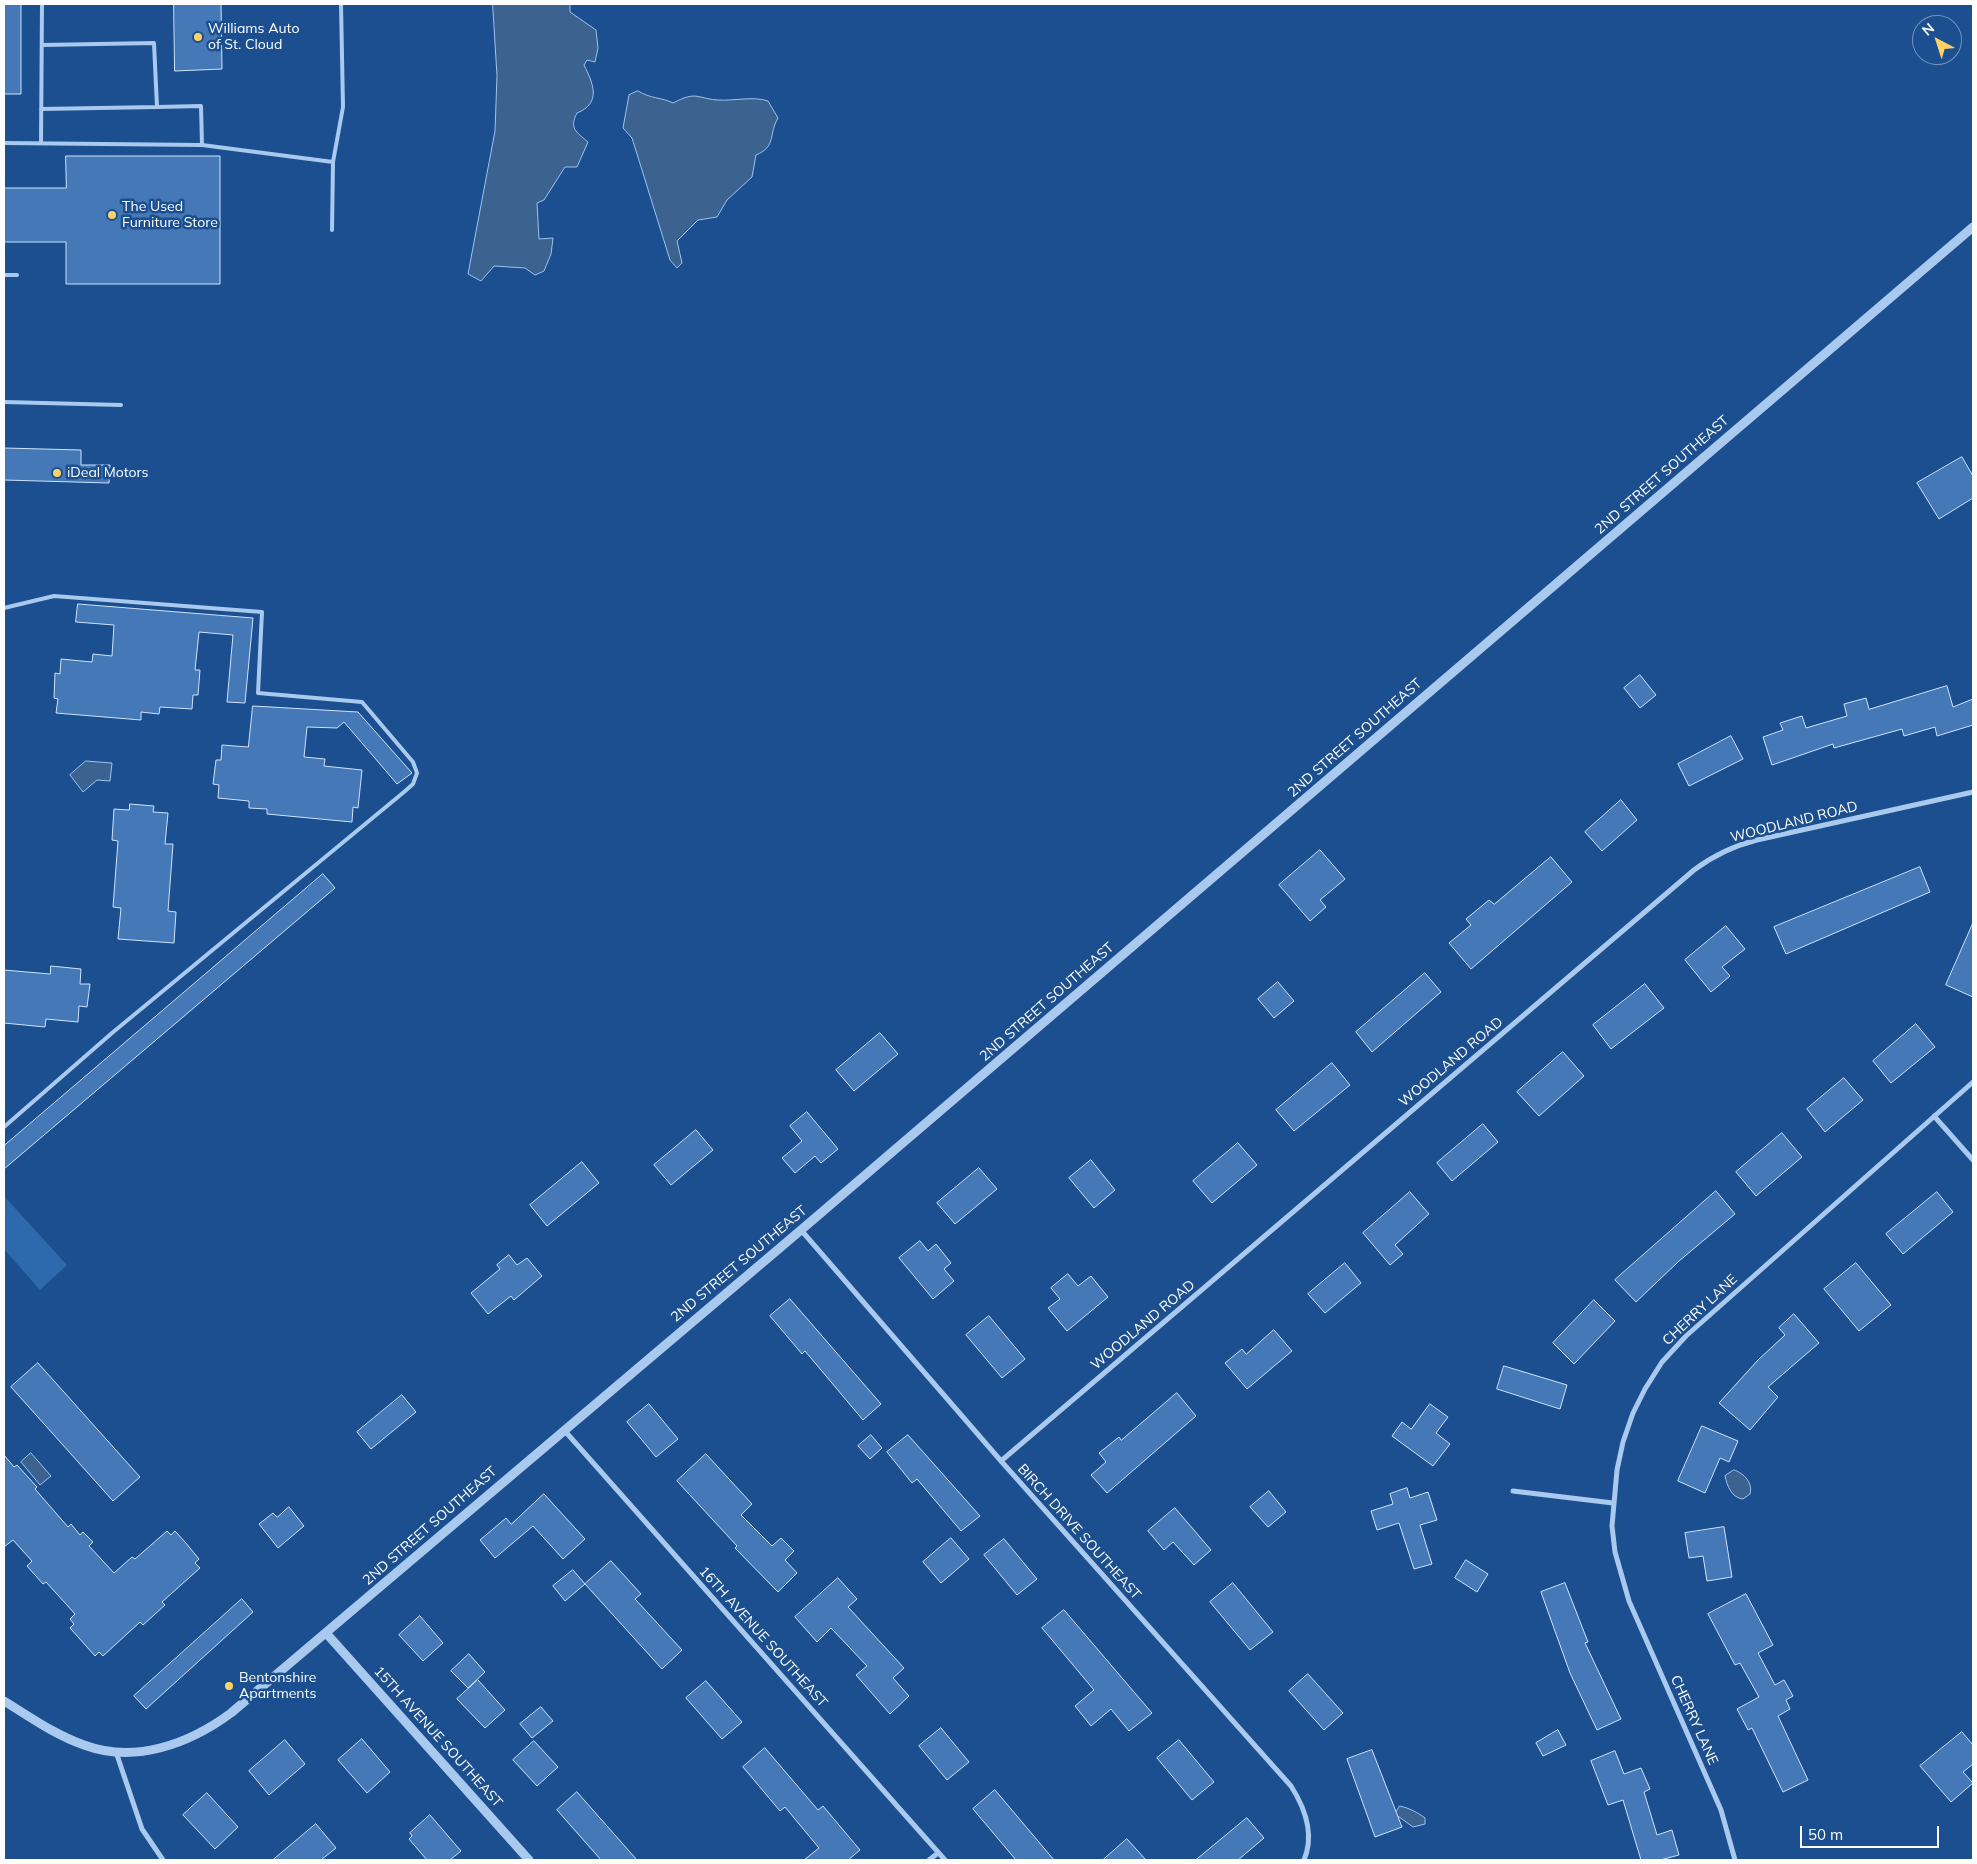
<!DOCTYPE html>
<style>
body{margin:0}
#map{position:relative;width:1977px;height:1864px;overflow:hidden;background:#1b4f8f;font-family:Mulish,sans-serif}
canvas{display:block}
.frame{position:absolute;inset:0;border:5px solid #fff;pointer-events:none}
.north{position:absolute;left:1912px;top:15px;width:50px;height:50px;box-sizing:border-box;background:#1b4f8f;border:1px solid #7695bc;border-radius:50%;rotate:320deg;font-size:14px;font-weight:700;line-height:20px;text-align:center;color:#fff}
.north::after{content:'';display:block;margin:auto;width:18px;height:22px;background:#ffd166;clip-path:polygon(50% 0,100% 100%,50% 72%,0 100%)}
.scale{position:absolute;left:1800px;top:1826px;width:139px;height:22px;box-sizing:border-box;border:2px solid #fff;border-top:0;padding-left:6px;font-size:15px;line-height:18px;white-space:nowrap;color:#fff;-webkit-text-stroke:4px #1b4f8f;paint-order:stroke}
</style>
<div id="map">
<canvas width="1977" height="1864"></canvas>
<div class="frame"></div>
<div class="north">N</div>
<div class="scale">50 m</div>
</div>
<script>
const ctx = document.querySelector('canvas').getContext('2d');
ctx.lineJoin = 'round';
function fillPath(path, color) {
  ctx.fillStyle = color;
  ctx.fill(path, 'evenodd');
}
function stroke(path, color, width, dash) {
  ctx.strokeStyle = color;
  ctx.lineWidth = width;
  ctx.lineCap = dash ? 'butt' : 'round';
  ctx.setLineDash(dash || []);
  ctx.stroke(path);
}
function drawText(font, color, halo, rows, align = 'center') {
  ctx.font = font + ' Mulish,sans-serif';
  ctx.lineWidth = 5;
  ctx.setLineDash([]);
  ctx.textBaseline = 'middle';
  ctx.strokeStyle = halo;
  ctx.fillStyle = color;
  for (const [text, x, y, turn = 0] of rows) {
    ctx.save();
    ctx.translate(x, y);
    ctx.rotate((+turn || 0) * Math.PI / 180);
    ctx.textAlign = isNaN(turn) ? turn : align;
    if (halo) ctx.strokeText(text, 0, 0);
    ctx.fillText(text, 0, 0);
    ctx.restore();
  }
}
fillPath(new Path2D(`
 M 4,1196 L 67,1265 L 40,1290 L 4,1249 Z`), '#2e69ad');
const water = new Path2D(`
 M 493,4 L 570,4 L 570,12 L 596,30 L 598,48 L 595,62 L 587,60 L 584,65 C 593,83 602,103 577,113 C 569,128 576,132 588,142 L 577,167 L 565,167 L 544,200 L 537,203 L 539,239 L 553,238 L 551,254 L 544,271 L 535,275 L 525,268 L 494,266 L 481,281 L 468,274 L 495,131 L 497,76 Z
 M 638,91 C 651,99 661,97 673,103 C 681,99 687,96 695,96 C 703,97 711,100 718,100 C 734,101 754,96 768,101 L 778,118 C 768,135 777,146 756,155 L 752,177 L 727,200 L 717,217 L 698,220 L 677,241 L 682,263 L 677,268 L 670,260 L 632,138 L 623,128 L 629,95 Z
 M 86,761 L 112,763 L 110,781 L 97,780 L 83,792 L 70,775 Z
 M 31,1453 L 51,1476 L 40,1485 L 21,1462 Z
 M 1734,1470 C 1744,1473 1753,1483 1750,1494 L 1743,1499 C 1732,1498 1727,1486 1725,1476 Z
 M 1400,1806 C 1409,1808 1417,1812 1425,1818 L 1425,1824 L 1413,1827 L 1395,1814 Z`);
fillPath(water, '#3c6290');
stroke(water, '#9cc4f0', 1);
const building = new Path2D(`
 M 4,4 L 21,4 L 21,94 L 4,94 Z
 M 174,4 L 221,4 L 222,69 L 175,71 Z
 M 66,156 L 220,156 L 220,284 L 66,284 L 66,242 L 4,242 L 4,188 L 66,188 Z
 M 4,448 L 81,450 L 81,465 L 110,465 L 109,483 L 4,480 Z
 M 1962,457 L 1973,476 L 1973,498 L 1939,519 L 1917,483 Z
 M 78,604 L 253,618 L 245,703 L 227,702 L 233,635 L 199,632 L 195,670 L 200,670 L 198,695 L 193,695 L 192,709 L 160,707 L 159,714 L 141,712 L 141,720 L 56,713 L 58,699 L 54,698 L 55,673 L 60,674 L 61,659 L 92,662 L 93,654 L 112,656 L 114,625 L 76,622 Z
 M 1640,675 L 1656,695 L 1640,708 L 1624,688 Z
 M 1947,686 L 1953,707 L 1973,699 L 1973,725 L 1937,736 L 1935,727 L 1904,736 L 1902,729 L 1834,748 L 1833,744 L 1772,765 L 1763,737 L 1783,730 L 1780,723 L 1802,716 L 1806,728 L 1847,716 L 1844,704 L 1866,698 L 1869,709 Z
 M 253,706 L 358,712 L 412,773 L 397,784 L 344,722 L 337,728 L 307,727 L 304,757 L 325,759 L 324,766 L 362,770 L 358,808 L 353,807 L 352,822 L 267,814 L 267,809 L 249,808 L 249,801 L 218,798 L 219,785 L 213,784 L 216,760 L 221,760 L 222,745 L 248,747 Z
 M 1731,736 L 1743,759 L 1689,786 L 1678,764 Z
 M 1621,800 L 1637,820 L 1602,851 L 1585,832 Z
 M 130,804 L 154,806 L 153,812 L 168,813 L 165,844 L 173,844 L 168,911 L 176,912 L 174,943 L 118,939 L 121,908 L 113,907 L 118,841 L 112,840 L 114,809 L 129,810 Z
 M 1320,850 L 1345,879 L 1320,900 L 1326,907 L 1310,921 L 1279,885 Z
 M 1551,857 L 1572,882 L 1471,969 L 1449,943 L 1471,925 L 1466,919 L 1489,900 L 1494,904 Z
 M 1920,867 L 1930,892 L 1786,954 L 1774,927 Z
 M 323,874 L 335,888 L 4,1169 L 4,1146 Z
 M 1973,923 L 1973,997 L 1946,985 Z
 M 1726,926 L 1745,949 L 1722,967 L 1730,976 L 1711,992 L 1685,960 Z
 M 51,966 L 81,969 L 80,984 L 90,984 L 87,1007 L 79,1006 L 78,1022 L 46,1019 L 45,1027 L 4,1023 L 4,970 L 50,974 Z
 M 1425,973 L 1441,992 L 1372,1052 L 1356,1032 Z
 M 1278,982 L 1294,1001 L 1274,1018 L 1258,999 Z
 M 1645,984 L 1664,1008 L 1611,1049 L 1593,1025 Z
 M 1916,1024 L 1935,1047 L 1891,1083 L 1873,1061 Z
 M 880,1033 L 898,1054 L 854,1091 L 836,1070 Z
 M 1563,1052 L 1584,1076 L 1539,1116 L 1517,1092 Z
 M 1332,1063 L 1350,1085 L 1294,1131 L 1276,1110 Z
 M 1844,1078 L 1863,1100 L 1825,1132 L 1807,1109 Z
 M 807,1112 L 838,1149 L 821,1163 L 815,1156 L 795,1173 L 782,1158 L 802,1141 L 790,1126 Z
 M 1483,1124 L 1498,1142 L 1452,1181 L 1437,1163 Z
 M 696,1130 L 713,1150 L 671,1185 L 654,1165 Z
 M 1782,1133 L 1802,1157 L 1756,1196 L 1736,1172 Z
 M 1238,1143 L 1257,1165 L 1212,1203 L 1193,1181 Z
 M 1091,1160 L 1115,1190 L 1094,1208 L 1069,1178 Z
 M 582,1162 L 599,1183 L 547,1226 L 530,1205 Z
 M 979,1168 L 997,1189 L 955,1224 L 937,1203 Z
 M 1716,1191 L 1735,1214 L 1679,1261 L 1636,1302 L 1615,1280 Z
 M 1410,1192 L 1429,1214 L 1395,1245 L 1403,1254 L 1390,1265 L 1363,1233 Z
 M 1937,1192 L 1953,1212 L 1903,1254 L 1886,1234 Z
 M 920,1241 L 928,1251 L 936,1244 L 951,1263 L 944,1269 L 954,1281 L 933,1299 L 899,1258 Z
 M 509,1255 L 517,1265 L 527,1258 L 542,1276 L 514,1300 L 511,1296 L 488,1314 L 471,1293 L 500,1269 L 497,1265 Z
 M 1345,1263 L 1361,1283 L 1325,1313 L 1308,1294 Z
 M 1856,1263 L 1891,1305 L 1859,1331 L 1824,1289 Z
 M 1068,1274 L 1078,1286 L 1091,1276 L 1108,1297 L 1067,1331 L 1048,1308 L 1060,1299 L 1051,1288 Z
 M 790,1299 L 881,1404 L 863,1420 L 805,1351 L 802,1354 L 770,1316 Z
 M 1594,1300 L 1615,1321 L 1574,1364 L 1553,1343 Z
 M 1794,1314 L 1819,1343 L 1768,1387 L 1778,1397 L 1750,1430 L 1719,1403 L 1758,1360 L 1785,1335 L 1779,1328 Z
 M 989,1316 L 1025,1359 L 1002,1378 L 966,1335 Z
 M 1274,1330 L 1292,1351 L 1247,1389 L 1225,1363 L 1242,1349 L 1246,1354 Z
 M 38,1363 L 140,1477 L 113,1501 L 11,1387 Z
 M 1504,1366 L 1567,1385 L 1560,1409 L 1497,1389 Z
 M 1177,1393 L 1196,1416 L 1107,1493 L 1091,1475 L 1106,1462 L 1099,1453 L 1119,1437 L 1121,1440 Z
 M 402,1395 L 416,1412 L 371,1449 L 357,1432 Z
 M 649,1404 L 678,1439 L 656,1457 L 627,1422 Z
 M 1430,1404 L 1448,1417 L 1436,1433 L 1450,1444 L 1433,1466 L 1392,1436 L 1402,1422 L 1411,1429 Z
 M 1702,1426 L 1738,1441 L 1729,1462 L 1720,1458 L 1705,1493 L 1678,1481 Z
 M 871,1435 L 882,1448 L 870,1459 L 858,1446 Z
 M 908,1435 L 980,1516 L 961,1531 L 917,1479 L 912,1483 L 887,1452 Z
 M 706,1454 L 752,1504 L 741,1515 L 772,1546 L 781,1538 L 794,1551 L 785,1560 L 797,1573 L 778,1592 L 735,1548 L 737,1546 L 677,1481 Z
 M 4,1455 L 14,1467 L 17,1465 L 37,1487 L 35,1489 L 68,1527 L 71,1524 L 80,1535 L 83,1532 L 93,1542 L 89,1546 L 114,1573 L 132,1557 L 135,1559 L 167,1531 L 171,1535 L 175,1531 L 185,1542 L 199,1559 L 195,1563 L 200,1568 L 162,1602 L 165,1605 L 143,1625 L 140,1622 L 103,1656 L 99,1652 L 95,1656 L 70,1628 L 74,1624 L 70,1619 L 75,1614 L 46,1582 L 43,1584 L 27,1566 L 32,1561 L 13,1540 L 4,1547 Z
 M 1407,1488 L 1410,1498 L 1428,1492 L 1437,1520 L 1420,1525 L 1432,1564 L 1414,1569 L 1399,1523 L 1377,1530 L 1371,1511 L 1393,1504 L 1390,1494 Z
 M 1269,1491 L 1286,1512 L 1268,1527 L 1250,1507 Z
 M 544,1494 L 585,1539 L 563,1559 L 533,1526 L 495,1558 L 480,1540 L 506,1518 L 511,1524 Z
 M 289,1507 L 304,1526 L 278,1548 L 259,1524 L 273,1513 L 277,1517 Z
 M 1175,1508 L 1211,1550 L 1194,1565 L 1173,1542 L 1164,1550 L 1148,1531 Z
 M 1724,1527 L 1732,1577 L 1707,1581 L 1703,1556 L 1689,1558 L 1685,1533 Z
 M 951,1538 L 969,1559 L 941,1583 L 923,1562 Z
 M 1004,1539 L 1037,1579 L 1017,1595 L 984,1555 Z
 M 1466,1560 L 1488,1574 L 1477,1592 L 1455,1578 Z
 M 611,1561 L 641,1594 L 635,1599 L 682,1650 L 662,1669 L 585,1584 Z
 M 573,1570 L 585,1584 L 565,1601 L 553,1586 Z
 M 838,1578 L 857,1599 L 848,1607 L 904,1668 L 893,1678 L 909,1696 L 890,1714 L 856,1675 L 867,1666 L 831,1628 L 817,1642 L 795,1617 Z
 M 1233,1583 L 1273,1632 L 1250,1650 L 1210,1602 Z
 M 1565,1583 L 1588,1642 L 1585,1643 L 1621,1719 L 1597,1730 L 1570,1673 L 1541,1592 Z
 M 1746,1594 L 1773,1645 L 1758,1653 L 1775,1685 L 1784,1680 L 1793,1696 L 1786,1700 L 1790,1709 L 1778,1716 L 1808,1780 L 1783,1792 L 1752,1728 L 1748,1730 L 1737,1709 L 1759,1697 L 1740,1663 L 1735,1665 L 1708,1614 Z
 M 242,1599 L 253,1612 L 146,1709 L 134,1696 Z
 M 1064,1610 L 1152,1713 L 1129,1731 L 1111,1709 L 1091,1726 L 1075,1706 L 1094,1690 L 1042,1628 Z
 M 420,1616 L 443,1643 L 423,1661 L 399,1635 Z
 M 469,1654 L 485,1672 L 468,1688 L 451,1671 Z
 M 1308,1674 L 1343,1713 L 1324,1730 L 1289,1691 Z
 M 478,1680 L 505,1710 L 485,1728 L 457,1699 Z
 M 706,1681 L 742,1722 L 722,1739 L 686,1698 Z
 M 541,1707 L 553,1721 L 532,1738 L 520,1724 Z
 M 941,1728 L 969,1762 L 947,1780 L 919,1746 Z
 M 1558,1730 L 1566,1745 L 1543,1756 L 1536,1743 Z
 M 1962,1732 L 1973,1745 L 1973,1764 L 1963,1772 L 1973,1783 L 1951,1802 L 1920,1766 Z
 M 362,1739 L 390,1772 L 367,1793 L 338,1760 Z
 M 285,1740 L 305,1764 L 269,1795 L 249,1771 Z
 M 1179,1740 L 1214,1782 L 1192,1800 L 1157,1758 Z
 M 534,1741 L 558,1767 L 537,1786 L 513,1760 Z
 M 765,1748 L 818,1810 L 823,1806 L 860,1850 L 848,1860 L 804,1860 L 819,1848 L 785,1807 L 780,1811 L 743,1767 Z
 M 1372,1750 L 1402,1827 L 1375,1837 L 1347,1759 Z
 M 1615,1751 L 1624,1774 L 1641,1768 L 1650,1789 L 1644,1792 L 1657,1835 L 1672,1830 L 1679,1855 L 1660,1860 L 1641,1860 L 1623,1800 L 1608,1805 L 1591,1761 Z
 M 995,1790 L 1054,1860 L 1016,1860 L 973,1809 Z
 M 577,1792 L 637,1860 L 601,1860 L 557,1810 Z
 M 207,1793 L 238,1827 L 215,1849 L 183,1815 Z
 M 430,1815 L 461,1851 L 450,1860 L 427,1860 L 409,1839 L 412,1836 L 410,1833 Z
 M 1247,1818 L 1264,1838 L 1238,1860 L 1196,1860 Z
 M 316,1824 L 336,1848 L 321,1860 L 273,1860 Z
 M 1127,1839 L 1146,1860 L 1103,1860 Z`);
fillPath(building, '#4478b7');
stroke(building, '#cfe3fa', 1);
stroke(new Path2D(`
 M 42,45 L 154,43 L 157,107 L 201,106 L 202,145
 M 41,109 L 157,107
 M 4,143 L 202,145 L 333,162 L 332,230
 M 41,143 L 42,4
 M 333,162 L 343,107 L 341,4
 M 4,275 L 17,275
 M 4,402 L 121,405
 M 4,608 L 54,596 L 262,612 L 258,693 L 362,702 L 413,762 L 417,773 L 413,784 L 404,792 L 112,1033 L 4,1127`), '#a9c9ee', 4);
stroke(new Path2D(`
 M 1934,1116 L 1973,1160
 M 801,1230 L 1001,1461 L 1291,1786 C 1305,1808 1315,1834 1304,1860
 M 564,1430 L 945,1860
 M 1001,1461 L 1694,870 C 1714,855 1733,846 1757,840 L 1973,792
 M 1513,1491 L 1613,1503
 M 116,1752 L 142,1829 L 163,1860
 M 929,1860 L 938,1853
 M 1735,1860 L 1721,1810 L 1629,1601 L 1615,1552 L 1612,1526 L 1617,1470 L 1623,1442 L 1633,1413 L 1645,1389 L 1662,1362 L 1686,1336 L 1973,1082`), '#a9c9ee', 5);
stroke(new Path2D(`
 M 326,1633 L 529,1860
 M 4,1701 C 30,1717 55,1735 84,1745 C 135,1764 189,1744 231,1713 L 801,1230 L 1973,227`), '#a9c9ee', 9);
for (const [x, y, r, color] of [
 [198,37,5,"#ffd166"],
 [112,215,5,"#ffd166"],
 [57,473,5,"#ffd166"],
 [229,1686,5,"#ffd166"]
]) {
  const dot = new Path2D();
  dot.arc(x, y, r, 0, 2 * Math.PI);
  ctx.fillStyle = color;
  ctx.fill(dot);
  stroke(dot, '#1b4f8f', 2);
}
drawText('14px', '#fff', '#1b4f8f', [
 ["Williams Auto",208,29],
 ["of St. Cloud",208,45],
 ["The Used",122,207],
 ["Furniture Store",122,223],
 ["iDeal Motors",67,473],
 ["Bentonshire",239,1678],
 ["Apartments",239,1694]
], 'left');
drawText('14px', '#fff', '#1b4f8f', [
 ["2ND STREET SOUTHEAST",1662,475,-41],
 ["2ND STREET SOUTHEAST",1355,738,-41],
 ["WOODLAND ROAD",1794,822,-14],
 ["2ND STREET SOUTHEAST",1047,1002,-41],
 ["WOODLAND ROAD",1451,1062,-40],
 ["2ND STREET SOUTHEAST",739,1264,-40],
 ["CHERRY LANE",1700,1310,-43],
 ["WOODLAND ROAD",1143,1325,-40],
 ["2ND STREET SOUTHEAST",430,1526,-41],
 ["BIRCH DRIVE SOUTHEAST",1079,1532,48],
 ["16TH AVENUE SOUTHEAST",763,1637,48],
 ["CHERRY LANE",1694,1720,66],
 ["15TH AVENUE SOUTHEAST",438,1737,48]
]);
</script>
